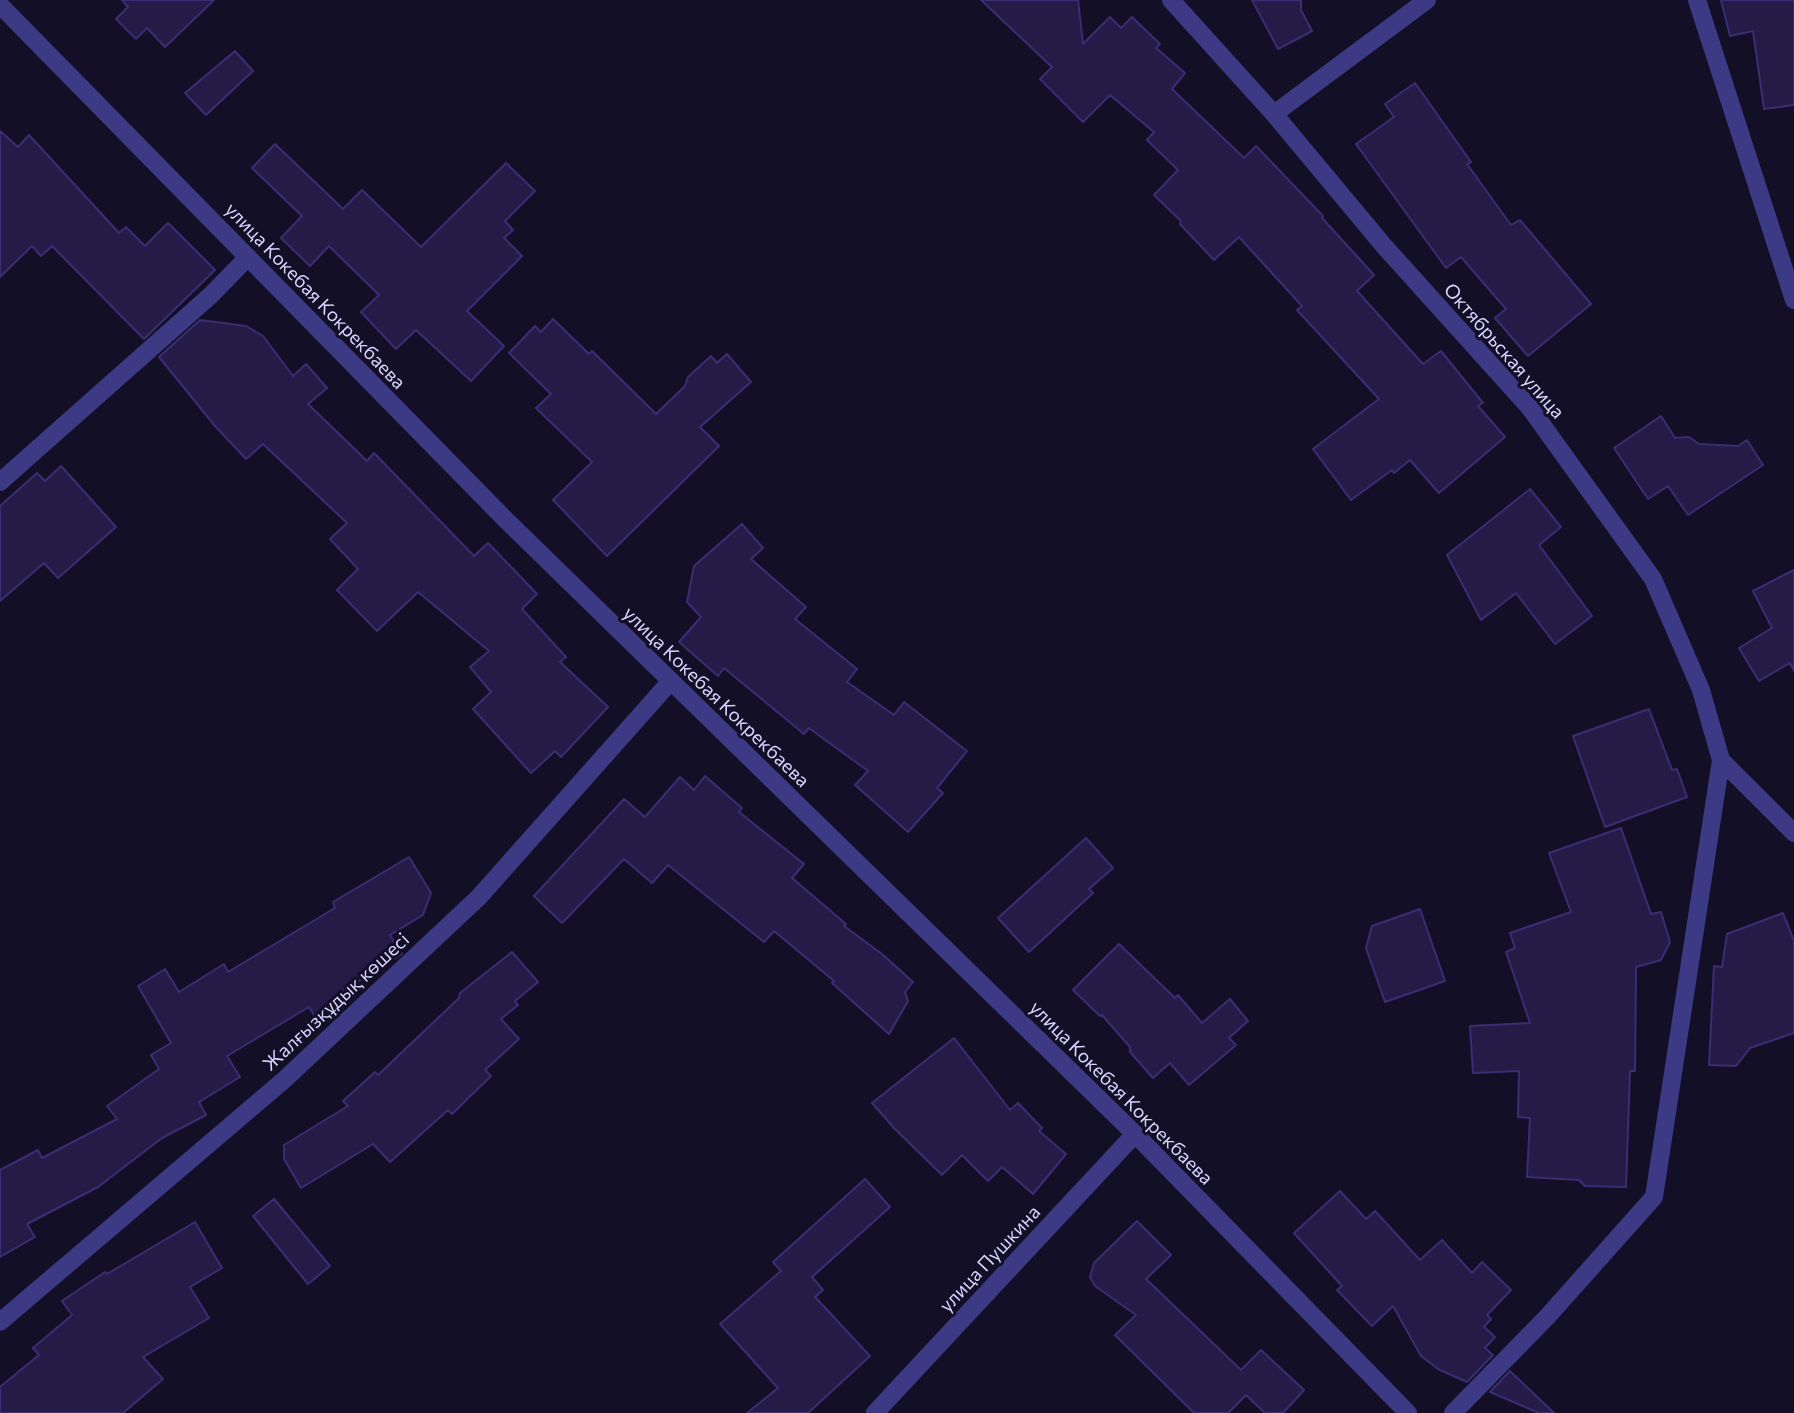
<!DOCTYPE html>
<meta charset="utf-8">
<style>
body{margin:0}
canvas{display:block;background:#130f26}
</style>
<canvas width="1794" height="1413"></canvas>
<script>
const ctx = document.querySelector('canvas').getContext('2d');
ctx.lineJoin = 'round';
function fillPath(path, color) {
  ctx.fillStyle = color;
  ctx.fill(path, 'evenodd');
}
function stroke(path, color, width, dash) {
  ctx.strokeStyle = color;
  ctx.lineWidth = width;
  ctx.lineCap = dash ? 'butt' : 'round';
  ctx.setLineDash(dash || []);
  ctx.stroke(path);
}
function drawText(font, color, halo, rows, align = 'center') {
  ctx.font = font + ' Commissioner,sans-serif';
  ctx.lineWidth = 6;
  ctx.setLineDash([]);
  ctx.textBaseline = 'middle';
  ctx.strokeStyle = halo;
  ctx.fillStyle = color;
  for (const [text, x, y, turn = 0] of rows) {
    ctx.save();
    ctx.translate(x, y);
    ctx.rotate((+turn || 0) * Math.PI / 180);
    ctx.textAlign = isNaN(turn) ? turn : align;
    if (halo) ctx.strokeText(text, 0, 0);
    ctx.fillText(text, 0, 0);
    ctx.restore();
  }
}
const building = new Path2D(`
 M 122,0 L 214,0 L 165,47 L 147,28 L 136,39 L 116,19 L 128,7 Z
 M 981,0 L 1078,0 L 1083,44 L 1110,17 L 1121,28 L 1132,17 L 1160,44 L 1156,48 L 1185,73 L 1172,89 L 1244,158 L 1256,146 L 1323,216 L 1322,218 L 1374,275 L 1357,291 L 1423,364 L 1441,351 L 1483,403 L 1478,406 L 1505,437 L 1439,493 L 1410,460 L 1394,473 L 1392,470 L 1351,500 L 1313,449 L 1379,399 L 1297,310 L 1302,306 L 1239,237 L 1214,260 L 1180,224 L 1181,221 L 1154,195 L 1178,170 L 1147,140 L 1154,132 L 1110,95 L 1083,122 L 1040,79 L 1052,67 Z
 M 1252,0 L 1301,0 L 1301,10 L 1312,31 L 1278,49 Z
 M 1721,0 L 1794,0 L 1794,105 L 1764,109 L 1753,31 L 1730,36 Z
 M 235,51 L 253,71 L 206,115 L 185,93 Z
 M 1415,83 L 1471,162 L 1467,164 L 1511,225 L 1520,220 L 1591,304 L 1528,356 L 1495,318 L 1506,309 L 1461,257 L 1446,268 L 1356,144 L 1394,117 L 1385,104 Z
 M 0,131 L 18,147 L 29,135 L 119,233 L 126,227 L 145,246 L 168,223 L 215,270 L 144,339 L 52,246 L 41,256 L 32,246 L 0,277 Z
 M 275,144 L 343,209 L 362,190 L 421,247 L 506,163 L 535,191 L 505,221 L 513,230 L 504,238 L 522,256 L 467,311 L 504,346 L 471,381 L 416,330 L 396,349 L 361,312 L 379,295 L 329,246 L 310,266 L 281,238 L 302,216 L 252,168 Z
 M 553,319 L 589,354 L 592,351 L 656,414 L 685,386 L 688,377 L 711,356 L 717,363 L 727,354 L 751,382 L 700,427 L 719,446 L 607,556 L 553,500 L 592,462 L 536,408 L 551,394 L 509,353 L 535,326 L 541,332 Z
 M 200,320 L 246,326 L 263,336 L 293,376 L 306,364 L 327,388 L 308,404 L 367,461 L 374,453 L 474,556 L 488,543 L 537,594 L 522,609 L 566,657 L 560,662 L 608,707 L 561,757 L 555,751 L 531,773 L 473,709 L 491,692 L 470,667 L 489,651 L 418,592 L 377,631 L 337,590 L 358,569 L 330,539 L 347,523 L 263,444 L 246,459 L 215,426 L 159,357 Z
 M 1661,416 L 1675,438 L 1689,437 L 1699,444 L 1738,446 L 1747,440 L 1763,465 L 1688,515 L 1668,486 L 1648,499 L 1614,448 Z
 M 61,466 L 116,527 L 58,578 L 44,563 L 0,601 L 0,506 L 37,473 L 45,481 Z
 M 1530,489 L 1561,527 L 1539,545 L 1592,616 L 1555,644 L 1516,593 L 1481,620 L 1447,555 Z
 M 742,524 L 763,548 L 751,559 L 806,607 L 795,619 L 857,669 L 847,682 L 894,715 L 904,702 L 967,751 L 937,788 L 943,793 L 908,832 L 855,785 L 868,771 L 809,728 L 804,734 L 724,668 L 718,676 L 679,642 L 701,617 L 687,602 L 694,566 Z
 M 1794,570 L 1794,671 L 1790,663 L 1759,681 L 1739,648 L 1772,628 L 1753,591 Z
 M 1649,709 L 1672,770 L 1677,769 L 1687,797 L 1605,827 L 1573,736 Z
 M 705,776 L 742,808 L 739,812 L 804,864 L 792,878 L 846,924 L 844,926 L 882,954 L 913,982 L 905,992 L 908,1001 L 889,1034 L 832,983 L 834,981 L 774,931 L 764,942 L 668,865 L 652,883 L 624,859 L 562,923 L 534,896 L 624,799 L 645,817 L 680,777 L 694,790 Z
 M 1621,828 L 1651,914 L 1661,912 L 1670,942 L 1661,960 L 1636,967 L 1635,1071 L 1630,1071 L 1626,1187 L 1585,1186 L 1579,1180 L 1527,1177 L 1530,1118 L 1518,1117 L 1519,1071 L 1473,1073 L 1470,1026 L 1530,1023 L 1506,952 L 1515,948 L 1510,933 L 1571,912 L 1549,853 Z
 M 1086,838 L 1113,868 L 1089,889 L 1093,893 L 1029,952 L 998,918 Z
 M 409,857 L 431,893 L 423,915 L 390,935 L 402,954 L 340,993 L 347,1005 L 319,1023 L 309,1007 L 227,1056 L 240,1077 L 199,1102 L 206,1115 L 162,1138 L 98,1187 L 27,1224 L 35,1237 L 0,1257 L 0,1170 L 38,1150 L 42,1158 L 117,1119 L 107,1106 L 159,1069 L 151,1055 L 171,1043 L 138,986 L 165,969 L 179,992 L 224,964 L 228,972 L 335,908 L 333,902 Z
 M 1420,909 L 1445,981 L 1385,1002 L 1366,948 L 1372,926 Z
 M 1783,913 L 1794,941 L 1794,1033 L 1750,1048 L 1736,1066 L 1709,1065 L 1714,966 L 1722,967 L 1727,934 Z
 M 1119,944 L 1175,998 L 1178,995 L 1202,1023 L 1230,999 L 1248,1021 L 1229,1038 L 1236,1045 L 1189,1085 L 1170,1063 L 1153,1078 L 1130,1052 L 1130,1047 L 1102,1015 L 1100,1016 L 1073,990 Z
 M 512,952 L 538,982 L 515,1001 L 518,1005 L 501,1019 L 519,1039 L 485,1070 L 491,1076 L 452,1114 L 448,1110 L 390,1162 L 373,1144 L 301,1188 L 284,1159 L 284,1145 L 348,1106 L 343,1101 L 375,1072 L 378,1075 L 459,998 L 460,993 Z
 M 954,1038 L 1010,1110 L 1018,1103 L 1042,1128 L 1039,1131 L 1066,1154 L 1033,1194 L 1002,1167 L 988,1181 L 962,1155 L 942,1175 L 894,1128 L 872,1103 Z
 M 865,1179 L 890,1207 L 812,1277 L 823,1290 L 815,1297 L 870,1356 L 808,1413 L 747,1413 L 778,1388 L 720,1324 L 781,1271 L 773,1262 Z
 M 1340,1191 L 1366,1219 L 1375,1211 L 1420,1260 L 1442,1240 L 1472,1273 L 1482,1262 L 1511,1290 L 1487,1315 L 1491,1319 L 1484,1327 L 1495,1337 L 1485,1348 L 1493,1355 L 1467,1382 L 1438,1369 L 1421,1356 L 1393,1306 L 1372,1326 L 1337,1290 L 1342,1286 L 1294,1233 Z
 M 274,1199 L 330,1266 L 308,1284 L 253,1216 Z
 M 1137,1221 L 1171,1255 L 1146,1279 L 1241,1370 L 1261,1350 L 1304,1390 L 1283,1413 L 1265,1413 L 1246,1395 L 1228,1413 L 1194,1413 L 1115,1335 L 1136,1315 L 1095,1286 L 1090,1277 L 1094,1263 Z
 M 195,1222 L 222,1268 L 190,1287 L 209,1318 L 143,1357 L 163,1379 L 123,1413 L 0,1413 L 0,1387 L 39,1355 L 33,1348 L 72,1315 L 62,1301 L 105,1272 L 107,1274 Z
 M 1510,1371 L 1554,1413 L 1539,1413 L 1490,1392 Z`);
fillPath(building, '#241b47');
stroke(building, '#3b2d73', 2);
stroke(new Path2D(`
 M 1171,0 L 1274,114 L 1384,246 L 1530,408 L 1653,579 L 1701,690 L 1721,760 L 1794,833
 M 1697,0 L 1794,300
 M 0,5 L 506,520 L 1135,1134 L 1408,1413
 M 1274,114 L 1427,0
 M 0,482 L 211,295 L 248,257
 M 0,1322 L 284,1080 L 479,897 L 670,682
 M 875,1413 L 1135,1134
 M 1453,1413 L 1547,1317 L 1654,1197 L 1721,760`), '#3d3a85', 18);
drawText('19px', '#d9d4ff', '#130f26', [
 ["улица Кокебая Кокрекбаева",315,296,46],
 ["Октябрьская улица",1504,351,49],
 ["улица Кокебая Кокрекбаева",716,697,44],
 ["Жалғызқұдық көшесі",336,1002,-43],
 ["улица Кокебая Кокрекбаева",1121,1093,45],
 ["улица Пушкина",990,1259,-47]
]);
</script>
